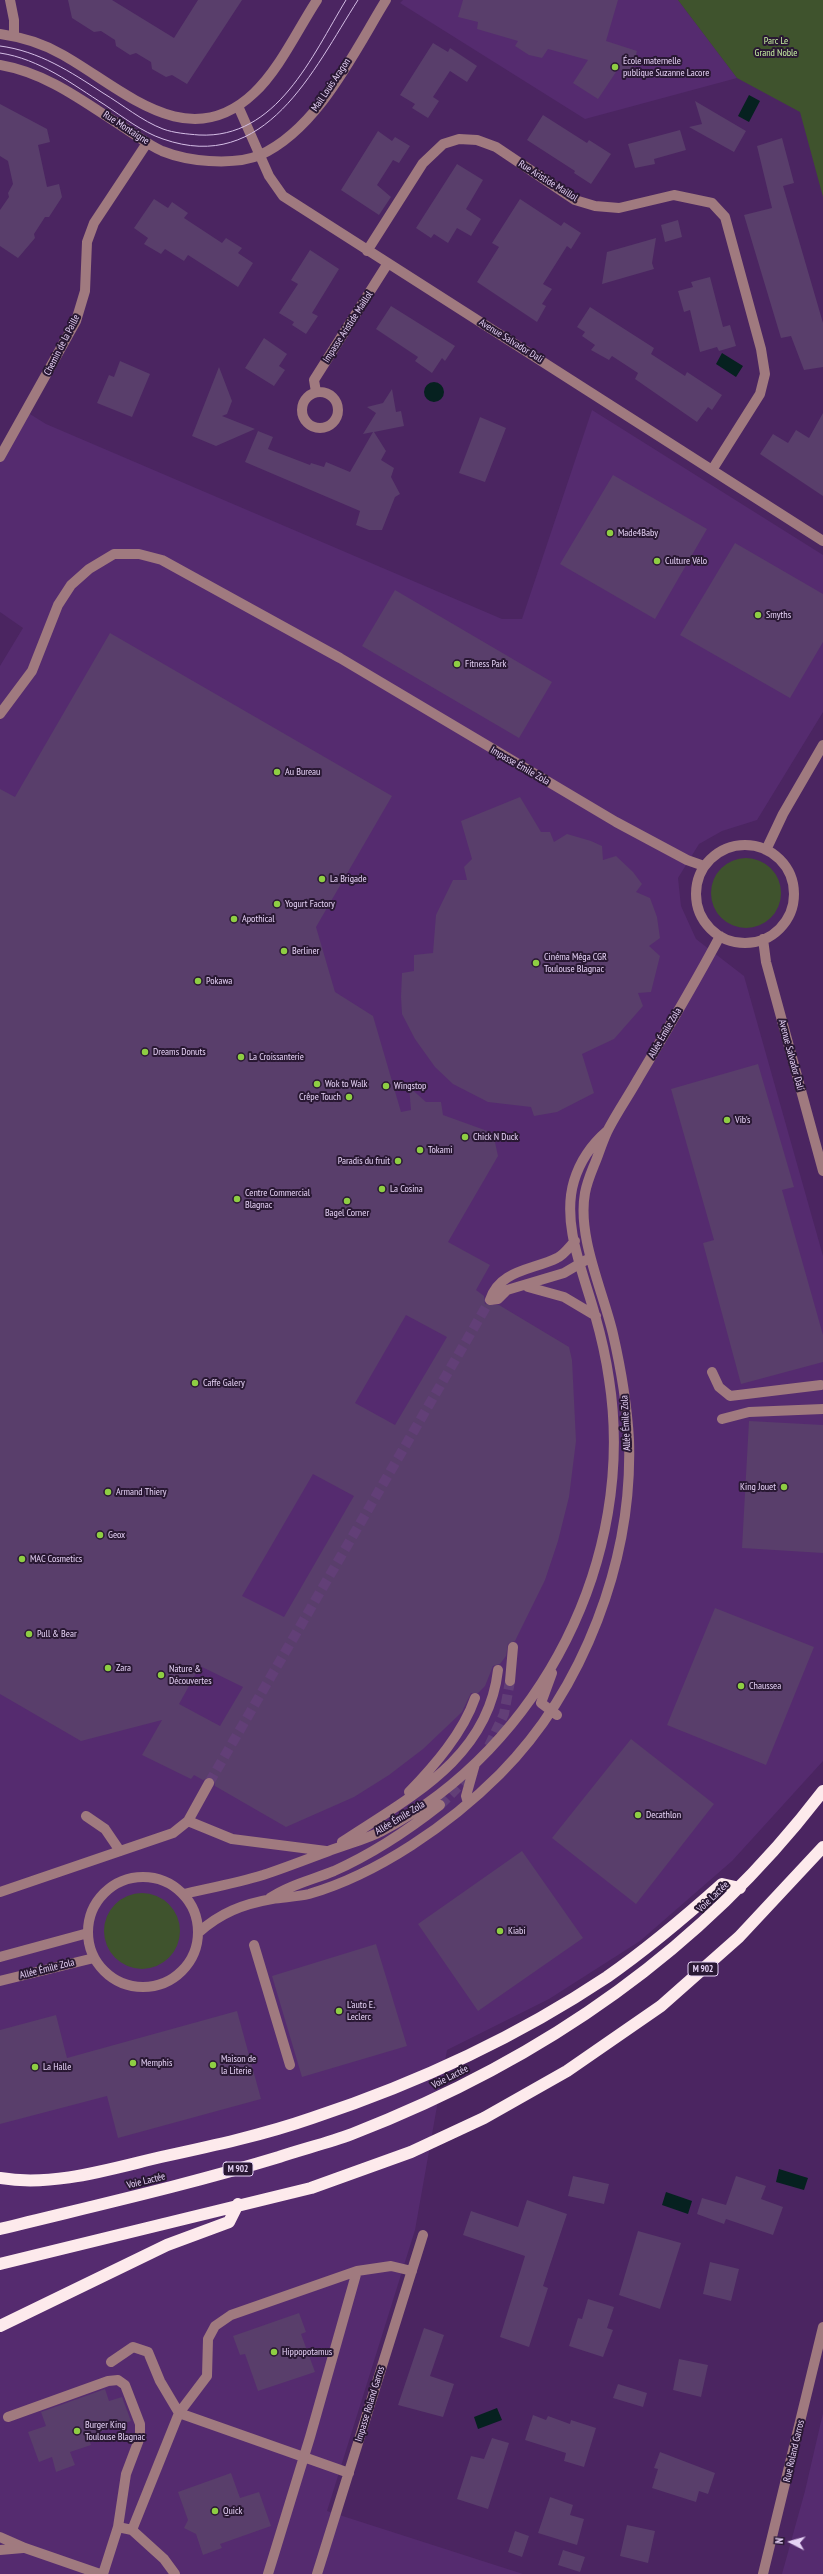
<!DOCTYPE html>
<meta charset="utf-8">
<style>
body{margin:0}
#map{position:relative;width:823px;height:2574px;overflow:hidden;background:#4b2561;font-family:"PT Sans Narrow",sans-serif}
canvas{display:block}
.north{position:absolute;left:771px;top:2522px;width:40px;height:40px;-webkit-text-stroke:3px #291833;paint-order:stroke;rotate:276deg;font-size:11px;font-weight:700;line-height:16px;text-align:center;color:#e6d2f6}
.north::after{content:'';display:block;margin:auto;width:14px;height:18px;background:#e6d2f6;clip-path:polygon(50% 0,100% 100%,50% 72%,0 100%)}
</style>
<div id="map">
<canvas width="823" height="2574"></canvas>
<div class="north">N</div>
</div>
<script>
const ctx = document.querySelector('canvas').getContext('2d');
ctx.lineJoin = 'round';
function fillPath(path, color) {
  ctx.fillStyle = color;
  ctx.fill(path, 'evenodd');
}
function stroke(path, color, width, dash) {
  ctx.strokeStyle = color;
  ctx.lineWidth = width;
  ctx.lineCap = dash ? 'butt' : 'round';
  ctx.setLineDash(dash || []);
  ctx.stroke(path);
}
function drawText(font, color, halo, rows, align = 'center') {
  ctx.font = font + ' "PT Sans Narrow",sans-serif';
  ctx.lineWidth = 4;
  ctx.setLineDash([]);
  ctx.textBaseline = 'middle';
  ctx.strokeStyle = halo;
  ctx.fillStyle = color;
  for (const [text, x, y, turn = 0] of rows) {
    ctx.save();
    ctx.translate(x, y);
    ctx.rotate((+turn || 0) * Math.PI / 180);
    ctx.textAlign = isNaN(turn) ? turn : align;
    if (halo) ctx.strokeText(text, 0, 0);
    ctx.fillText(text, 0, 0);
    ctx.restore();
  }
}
fillPath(new Path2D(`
 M 403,0 L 678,0 L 737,78 L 585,119 L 400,3 Z
 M 592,410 L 823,555 L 823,712 L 757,820 L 722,831 L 699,844 L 678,878 L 681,906 L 696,939 L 744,976 L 823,1256 L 823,1761 L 732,1861 L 640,1941 L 549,1999 L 447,2050 L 415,2230 L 327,2511 L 523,2574 L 0,2574 L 0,666 L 23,628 L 0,612 L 0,457 L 25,411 L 46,424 L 502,619 L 522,619 Z
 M 823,2413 L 823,2574 L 782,2574 L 805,2491 Z`), '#552b6f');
fillPath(new Path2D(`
 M 678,0 L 823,0 L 823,197 L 800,112 L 737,78 Z
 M711 893a35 35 0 1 1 70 0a35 35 0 1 1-70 0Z
 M104 1931a38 38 0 1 1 76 0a38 38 0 1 1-76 0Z`), '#3f532d');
fillPath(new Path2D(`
 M 749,95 L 760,101 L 749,122 L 738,116 Z
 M 722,353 L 743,366 L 736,377 L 716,364 Z
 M424 392a10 10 0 1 1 20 0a10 10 0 1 1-20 0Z
 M 779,2169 L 808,2178 L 804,2190 L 776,2182 Z
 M 666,2192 L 692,2201 L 688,2214 L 662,2205 Z
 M 497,2408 L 502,2420 L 478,2429 L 474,2417 Z`), '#062120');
fillPath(new Path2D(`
 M 68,0 L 112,0 L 174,38 L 198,0 L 242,0 L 187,84 L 172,75 L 166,77 L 152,69 L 151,62 L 136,53 L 130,55 L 116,46 L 115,40 L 101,31 L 94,32 L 72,18 Z
 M 463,0 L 618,0 L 606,41 L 637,51 L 631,73 L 618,69 L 598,99 L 573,83 L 588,60 L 548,49 L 542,58 L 529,55 L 515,46 L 518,41 L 477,29 L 478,22 L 458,17 Z
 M 433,43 L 448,52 L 450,48 L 477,66 L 467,82 L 450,71 L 433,97 L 439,101 L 428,118 L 412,108 L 415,104 L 400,95 Z
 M 695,101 L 746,131 L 734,152 L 689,127 L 702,124 Z
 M 0,104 L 47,129 L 50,142 L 38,145 L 47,187 L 59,184 L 62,197 L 49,217 L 45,217 L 34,234 L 35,238 L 18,258 L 0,246 L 0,210 L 9,197 L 8,193 L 13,184 L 8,161 L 0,156 Z
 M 543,115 L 587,143 L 589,140 L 611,154 L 591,184 L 574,173 L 575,171 L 527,140 Z
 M 680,130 L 686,150 L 654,159 L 655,164 L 635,168 L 628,144 Z
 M 378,131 L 392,141 L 395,137 L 410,146 L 399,163 L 393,160 L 377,185 L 391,197 L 379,215 L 341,190 Z
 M 782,138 L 794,183 L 783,186 L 823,323 L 823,367 L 804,370 L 791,336 L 781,338 L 744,215 L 772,208 L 757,146 Z
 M 457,164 L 483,180 L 466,209 L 481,219 L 471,236 L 457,228 L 448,243 L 434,234 L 431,238 L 416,228 Z
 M 154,199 L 168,208 L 172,202 L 188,213 L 184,218 L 222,243 L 226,238 L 242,248 L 238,253 L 253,263 L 238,287 L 188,255 L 184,261 L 165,249 L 161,254 L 144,244 L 148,238 L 134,228 Z
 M 520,199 L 561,226 L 564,222 L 581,233 L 571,249 L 567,246 L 543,284 L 552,289 L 542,304 L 546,306 L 537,322 L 477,282 L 499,247 L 492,243 Z
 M 678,220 L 682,237 L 665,242 L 661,225 Z
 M 656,238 L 652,263 L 654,269 L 602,284 L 607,252 Z
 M 310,250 L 339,269 L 312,313 L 318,316 L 306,334 L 292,325 L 294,322 L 279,313 L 298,284 L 291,280 Z
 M 710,277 L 723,327 L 730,325 L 736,346 L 719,351 L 717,347 L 700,352 L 690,310 L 684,312 L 678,291 L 693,287 L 691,282 Z
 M 391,306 L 455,346 L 445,361 L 442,358 L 432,373 L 415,361 L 418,357 L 376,329 Z
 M 590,307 L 654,348 L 651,354 L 685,376 L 687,372 L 722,395 L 712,410 L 708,407 L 697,422 L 635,379 L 638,373 L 612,356 L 609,360 L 591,350 L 595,345 L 582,336 L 585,332 L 577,327 Z
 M 264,338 L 287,354 L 279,366 L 285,370 L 274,386 L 245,368 Z
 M 120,361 L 150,374 L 132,417 L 97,403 L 109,375 L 114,377 Z
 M 219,367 L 232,401 L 227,414 L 222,416 L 255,429 L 216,446 L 192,436 Z
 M 392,389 L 396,412 L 401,411 L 404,426 L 374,432 L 386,451 L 381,460 L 394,468 L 391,477 L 400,494 L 395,497 L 382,530 L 369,530 L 356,525 L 360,511 L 245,462 L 258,431 L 273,437 L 268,449 L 310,465 L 311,463 L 324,467 L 326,462 L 350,472 L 373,432 L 363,434 L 376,413 L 367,407 L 383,403 Z
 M 823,413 L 823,496 L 760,454 L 773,434 L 788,443 L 796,430 L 809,438 Z
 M 480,417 L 506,428 L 485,482 L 459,473 Z
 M 613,475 L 707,529 L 655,619 L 560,564 Z
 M 735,543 L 823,594 L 823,642 L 790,698 L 680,635 Z
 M 395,590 L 552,682 L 519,738 L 362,646 Z
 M 110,633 L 392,796 L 316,927 L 335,992 L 373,1016 L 401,1112 L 411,1110 L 409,1087 L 426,1102 L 441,1102 L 443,1115 L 493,1133 L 498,1156 L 448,1242 L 490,1265 L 476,1290 L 484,1296 L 485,1304 L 499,1305 L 569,1347 L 572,1360 L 576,1441 L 569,1497 L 558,1541 L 545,1580 L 515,1641 L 508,1644 L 506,1656 L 500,1664 L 493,1666 L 485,1686 L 478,1693 L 471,1693 L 462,1712 L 423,1749 L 389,1775 L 354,1797 L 286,1827 L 215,1786 L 215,1780 L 212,1777 L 203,1780 L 194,1775 L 191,1779 L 142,1755 L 162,1720 L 81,1741 L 0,1694 L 0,789 L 15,797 ZM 406,1315 L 447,1337 L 395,1425 L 355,1403 ZM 313,1474 L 354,1496 L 284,1617 L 242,1596 ZM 200,1666 L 243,1687 L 220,1726 L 179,1704 Z
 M 520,797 L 541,832 L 550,832 L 554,842 L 567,834 L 591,841 L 602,846 L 603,860 L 616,856 L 633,872 L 642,884 L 636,892 L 650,898 L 657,917 L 660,938 L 649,946 L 660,956 L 651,992 L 638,993 L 643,1006 L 614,1039 L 582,1054 L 594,1093 L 557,1112 L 534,1116 L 531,1107 L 488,1102 L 453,1084 L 435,1067 L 415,1039 L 402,1014 L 401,997 L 402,973 L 414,971 L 414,955 L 433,953 L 436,915 L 453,880 L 467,880 L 464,867 L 472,859 L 461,821 Z
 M 758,1064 L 794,1187 L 782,1190 L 823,1335 L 823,1362 L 741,1384 L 703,1243 L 714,1240 L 671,1089 Z
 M 749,1421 L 823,1425 L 823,1553 L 742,1548 Z
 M 715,1608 L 814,1647 L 766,1765 L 667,1725 Z
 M 631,1739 L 714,1804 L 636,1904 L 552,1838 Z
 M 522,1851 L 583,1938 L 478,2011 L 418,1924 Z
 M 376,1944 L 407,2046 L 302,2077 L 272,1976 Z
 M 237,2011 L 261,2099 L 118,2138 L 107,2096 L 0,2124 L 0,2030 L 56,2015 L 67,2058 Z
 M 573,2176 L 609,2184 L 604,2204 L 568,2196 Z
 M 736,2176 L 766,2186 L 761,2199 L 783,2207 L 773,2235 L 726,2219 L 724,2224 L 697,2214 L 702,2198 L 726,2205 Z
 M 527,2200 L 567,2214 L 543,2286 L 548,2288 L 529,2347 L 500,2337 L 525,2256 L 463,2235 L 471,2211 L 518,2227 Z
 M 638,2231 L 681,2243 L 660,2309 L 619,2295 Z
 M 710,2262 L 739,2269 L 731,2301 L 703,2294 Z
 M 588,2299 L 614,2307 L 607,2328 L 613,2330 L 603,2357 L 569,2346 L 578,2318 L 582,2319 Z
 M 299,2313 L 306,2332 L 301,2334 L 315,2372 L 258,2391 L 245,2354 L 240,2355 L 233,2336 Z
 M 424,2328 L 444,2335 L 430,2376 L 454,2384 L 443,2417 L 398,2405 Z
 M 679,2359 L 708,2365 L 701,2397 L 673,2390 Z
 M 618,2384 L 647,2393 L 643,2407 L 613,2398 Z
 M 105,2389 L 109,2401 L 122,2397 L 131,2421 L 88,2436 L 91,2445 L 70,2452 L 75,2465 L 56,2472 L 52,2457 L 39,2462 L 28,2432 L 46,2426 L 41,2412 Z
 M 533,2415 L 546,2420 L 548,2416 L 570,2424 L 571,2420 L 596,2428 L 584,2467 L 564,2461 L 566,2453 L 525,2440 Z
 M 492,2438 L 509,2443 L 488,2509 L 457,2499 L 471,2456 L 484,2459 Z
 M 660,2452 L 715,2473 L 708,2494 L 699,2491 L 696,2502 L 652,2488 L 658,2469 L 654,2468 Z
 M 231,2473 L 240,2498 L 259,2492 L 271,2526 L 220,2544 L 222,2548 L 203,2555 L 196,2534 L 184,2528 L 188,2520 L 178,2492 Z
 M 550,2497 L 573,2505 L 570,2515 L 584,2519 L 577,2545 L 538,2533 Z
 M 627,2525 L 655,2531 L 648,2563 L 620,2556 Z
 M 515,2531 L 529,2536 L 522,2557 L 508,2552 Z
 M 563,2550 L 585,2557 L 580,2572 L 558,2565 Z`), '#593e6b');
stroke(new Path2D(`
 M 489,1746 L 504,1714 L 510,1681
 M 209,1783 L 490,1300
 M 440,1805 L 474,1771`), '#623f77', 10, [10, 5]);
stroke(new Path2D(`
 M 10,0 L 14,20 L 14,36
 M 0,34 C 22,37 44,44 63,55 C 123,89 188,156 254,93 C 279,70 298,29 317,0
 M 0,65 C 47,73 84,102 123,127 C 136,135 148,145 162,151 C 177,157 193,160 209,161 C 226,162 244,162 260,155 C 318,129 354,52 386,0
 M 238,106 L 269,176 L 283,196 L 823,541
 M 367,251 L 423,163 L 443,144 L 459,139 L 477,140 L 496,147 L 575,200 L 595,206 L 619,208 L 674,195 L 712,203 L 725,217 L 761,349 L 765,374 L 760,394 L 712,470
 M302 410a18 18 0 1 1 36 0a18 18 0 1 1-36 0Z
 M 316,392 L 314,380 L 388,263
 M 0,457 L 76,321 L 85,291 L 87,242 L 94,223 L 147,143
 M 0,714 L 32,671 L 58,605 L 71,585 L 89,569 L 114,554 L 139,554 L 162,560 L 340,658 L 616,822 L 687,860 L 704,866
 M696 894a49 49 0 1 1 98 0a49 49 0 1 1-98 0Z
 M 766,850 L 783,814 L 823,745
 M 763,939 L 766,962 L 823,1171
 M 575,1241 C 570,1246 564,1255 557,1258 C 533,1270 499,1270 490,1300 L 498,1299 L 507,1290 L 564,1273 L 586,1260
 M 528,1287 L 564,1297 L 596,1316
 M 712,1372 L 719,1387 L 730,1396 L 821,1385
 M 722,1419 L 749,1412 L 823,1409
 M 552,1673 L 541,1703 L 557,1715
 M 510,1681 L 513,1647
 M 409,1792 C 434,1766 463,1733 475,1698
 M 468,1803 L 466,1796 L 475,1764
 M 86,1816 L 105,1829 L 120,1851
 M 188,1821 L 232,1839 L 326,1851
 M 342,1842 C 408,1798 488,1759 498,1670
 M88 1932a55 55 0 1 1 110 0a55 55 0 1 1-110 0Z
 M 0,1892 L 173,1833 L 188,1821 L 209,1783
 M 184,1894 C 210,1888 237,1883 263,1875 C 287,1867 310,1858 334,1849 C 350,1843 367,1839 382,1831 C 542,1746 637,1558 609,1379 C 606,1358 601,1336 595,1315 C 584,1274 561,1224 574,1181 C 580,1161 592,1144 607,1131
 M 270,1898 C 289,1885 312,1880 334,1871 C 372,1854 407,1831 440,1805
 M 198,1933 C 220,1913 243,1904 272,1899 C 284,1897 297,1897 309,1894 C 378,1874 450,1824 500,1774 C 584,1689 633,1560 629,1440 C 627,1404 621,1369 613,1334 C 603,1291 577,1237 585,1193 C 587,1182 591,1173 595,1163 C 600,1151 603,1139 609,1128 C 618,1111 629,1095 638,1079 C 666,1032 694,985 720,936
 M 254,1945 L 290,2065
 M 0,1957 L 88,1933
 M 0,1981 L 94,1958
 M 111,2362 L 133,2347 L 148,2352 L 160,2381 L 179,2413 L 349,2473
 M 8,2417 L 108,2381 L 118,2380 L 125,2385 L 140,2424 L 140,2437 L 126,2474 L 118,2527 L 103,2574
 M 118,2527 L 132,2530 L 179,2413 L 207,2376 L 208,2339 L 215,2326 L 231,2315 L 357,2271 L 391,2266 L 412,2271
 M 132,2530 L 164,2559 L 175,2574
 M 0,2537 L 25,2548 L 100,2574
 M 0,2550 L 23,2548
 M 268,2574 L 310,2437 L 357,2271
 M 317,2574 L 423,2235
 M 763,2574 L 823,2327`), '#a07a7f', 10);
stroke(new Path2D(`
 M 0,2178 C 53,2187 110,2169 161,2157 C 212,2146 263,2135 312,2118 C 415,2084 517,2037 607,1977 C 647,1949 685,1917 722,1884 L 740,1888
 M 0,2229 C 93,2206 187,2185 279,2157 C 303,2149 328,2143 352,2134 C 539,2062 701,1951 823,1791
 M 0,2264 L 311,2188 L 411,2152 L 484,2118 L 567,2071 L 661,2006 L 739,1937 L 823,1847
 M 0,2326 L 167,2245 L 229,2222 L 238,2204`), '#fdeaec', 12);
stroke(new Path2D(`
 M 0,46 C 39,51 71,72 103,93 C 123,105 142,121 163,129 C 174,133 187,134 199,135 C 277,139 312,56 346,0
 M 0,53 C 40,59 72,84 105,105 C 123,117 142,132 163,139 C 266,175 313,70 358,0`), '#d5bfe6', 1);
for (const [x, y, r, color] of [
 [615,67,4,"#8ece43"],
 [610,533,4,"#8ece43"],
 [657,561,4,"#8ece43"],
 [758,615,4,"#8ece43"],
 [457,664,4,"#8ece43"],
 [277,772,4,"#8ece43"],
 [322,879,4,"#8ece43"],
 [277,904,4,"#8ece43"],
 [234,919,4,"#8ece43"],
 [284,951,4,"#8ece43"],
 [536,963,4,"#8ece43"],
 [198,981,4,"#8ece43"],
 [145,1052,4,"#8ece43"],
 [241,1057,4,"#8ece43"],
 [317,1084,4,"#8ece43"],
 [386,1086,4,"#8ece43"],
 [349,1097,4,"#8ece43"],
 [727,1120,4,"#8ece43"],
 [465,1137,4,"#8ece43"],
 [420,1150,4,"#8ece43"],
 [398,1161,4,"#8ece43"],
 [382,1189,4,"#8ece43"],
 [237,1199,4,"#8ece43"],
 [347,1201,4,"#8ece43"],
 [195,1383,4,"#8ece43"],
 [784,1487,4,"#8ece43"],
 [108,1492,4,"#8ece43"],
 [100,1535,4,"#8ece43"],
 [22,1559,4,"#8ece43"],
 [29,1634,4,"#8ece43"],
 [108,1668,4,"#8ece43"],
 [161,1675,4,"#8ece43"],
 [741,1686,4,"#8ece43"],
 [638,1815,4,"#8ece43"],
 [500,1931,4,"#8ece43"],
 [339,2011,4,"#8ece43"],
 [133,2063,4,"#8ece43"],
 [213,2065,4,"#8ece43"],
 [35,2067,4,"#8ece43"],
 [274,2352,4,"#8ece43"],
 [77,2431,4,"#8ece43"],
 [215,2511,4,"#8ece43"]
]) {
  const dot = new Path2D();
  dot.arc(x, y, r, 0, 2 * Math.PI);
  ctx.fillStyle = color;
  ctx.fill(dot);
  stroke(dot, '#291833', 1.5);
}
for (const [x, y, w] of [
 [703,1969,30],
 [238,2169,30]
]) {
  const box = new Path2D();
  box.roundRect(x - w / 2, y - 7, w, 14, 3);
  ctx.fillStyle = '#291833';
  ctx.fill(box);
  stroke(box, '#e6d2f6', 1);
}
drawText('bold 9px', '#e6d2f6', null, [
 ["M 902",703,1969],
 ["M 902",238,2169]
]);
drawText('10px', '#c7f0a2', '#291833', [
 ["Parc Le",776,41],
 ["Grand Noble",776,53]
]);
drawText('10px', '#e6d2f6', '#291833', [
 ["École maternelle",623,61],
 ["publique Suzanne Lacore",623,73],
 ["Made4Baby",618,533],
 ["Culture Vélo",665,561],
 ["Smyths",766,615],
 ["Fitness Park",465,664],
 ["Au Bureau",285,772],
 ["La Brigade",330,879],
 ["Yogurt Factory",285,904],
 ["Apothical",242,919],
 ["Berliner",292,951],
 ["Cinéma Méga CGR",544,957],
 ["Toulouse Blagnac",544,969],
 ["Pokawa",206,981],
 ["Dreams Donuts",153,1052],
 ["La Croissanterie",249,1057],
 ["Wok to Walk",325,1084],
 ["Wingstop",394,1086],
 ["Crêpe Touch",341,1097,"right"],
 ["Vib's",735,1120],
 ["Chick N Duck",473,1137],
 ["Tokami",428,1150],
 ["Paradis du fruit",390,1161,"right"],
 ["La Cosina",390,1189],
 ["Centre Commercial",245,1193],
 ["Blagnac",245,1205],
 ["Bagel Corner",347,1213,"center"],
 ["Caffe Galery",203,1383],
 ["King Jouet",776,1487,"right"],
 ["Armand Thiery",116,1492],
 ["Geox",108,1535],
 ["MAC Cosmetics",30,1559],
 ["Pull & Bear",37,1634],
 ["Zara",116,1668],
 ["Nature &",169,1669],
 ["Découvertes",169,1681],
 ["Chaussea",749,1686],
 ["Decathlon",646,1815],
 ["Kiabi",508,1931],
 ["L'auto E.",347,2005],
 ["Leclerc",347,2017],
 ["Maison de",221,2059],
 ["la Literie",221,2071],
 ["Memphis",141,2063],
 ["La Halle",43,2067],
 ["Hippopotamus",282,2352],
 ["Burger King",85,2425],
 ["Toulouse Blagnac",85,2437],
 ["Quick",223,2511]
], 'left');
drawText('10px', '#e6d2f6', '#291833', [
 ["Mail Louis Aragon",331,85,-56],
 ["Rue Montaigne",126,128,33],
 ["Rue Aristide Maillol",548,181,32],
 ["Impasse Aristide Maillol",348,327,-57],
 ["Avenue Salvador Dali",511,341,32],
 ["Chemin de la Paille",62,345,-63],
 ["Impasse Émile Zola",520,766,30],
 ["Allée Émile Zola",665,1033,-60],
 ["Avenue Salvador Dali",791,1055,75],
 ["Allée Émile Zola",626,1423,-93],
 ["Allée Émile Zola",400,1818,-31],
 ["Voie Lactée",713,1897,-44],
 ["Allée Émile Zola",47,1969,-14],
 ["Voie Lactée",450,2077,-27],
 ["Voie Lactée",146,2181,-14],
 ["Impasse Roland Garros",370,2404,-73],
 ["Rue Roland Garros",794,2451,-77]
]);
</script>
